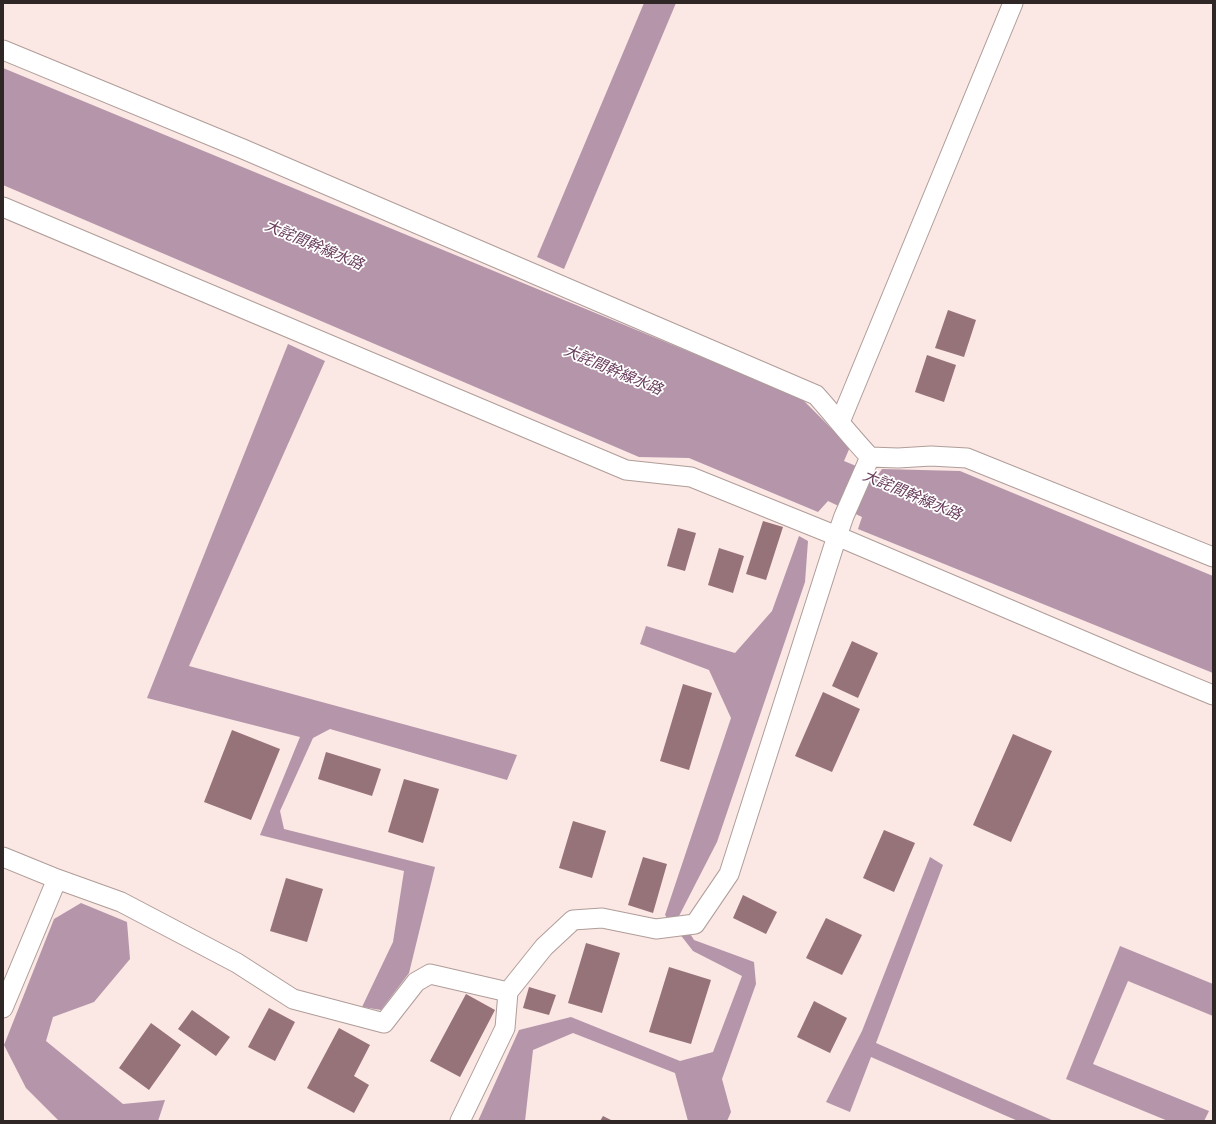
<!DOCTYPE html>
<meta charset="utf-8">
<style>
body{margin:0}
#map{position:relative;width:1216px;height:1124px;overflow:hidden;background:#fbe7e3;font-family:Lato,sans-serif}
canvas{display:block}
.frame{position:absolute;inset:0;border:4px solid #2f2726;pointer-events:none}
</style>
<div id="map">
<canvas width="1216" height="1124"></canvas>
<div class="frame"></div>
</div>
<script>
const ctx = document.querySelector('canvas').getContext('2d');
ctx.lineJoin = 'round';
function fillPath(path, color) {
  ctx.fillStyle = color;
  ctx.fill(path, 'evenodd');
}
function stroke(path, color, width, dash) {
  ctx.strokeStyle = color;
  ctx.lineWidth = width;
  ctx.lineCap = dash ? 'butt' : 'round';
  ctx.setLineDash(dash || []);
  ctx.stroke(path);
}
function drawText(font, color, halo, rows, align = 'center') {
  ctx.font = font + ' Lato,"Noto Sans JP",sans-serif';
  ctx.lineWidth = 3.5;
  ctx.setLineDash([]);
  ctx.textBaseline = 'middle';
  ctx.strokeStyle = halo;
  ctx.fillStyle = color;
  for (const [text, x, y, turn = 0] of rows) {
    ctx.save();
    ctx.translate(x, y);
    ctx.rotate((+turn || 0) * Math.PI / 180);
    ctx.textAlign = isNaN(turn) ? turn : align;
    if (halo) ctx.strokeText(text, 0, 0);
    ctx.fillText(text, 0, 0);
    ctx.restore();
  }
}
fillPath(new Path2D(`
 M 644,3 L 676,3 L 564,269 L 537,257 Z
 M 3,68 L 801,398 L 850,447 L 844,461 L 878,475 L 882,469 L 960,471 L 1213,576 L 1213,673 L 858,529 L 862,517 L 828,501 L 818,512 L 689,458 L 639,457 L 3,185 Z
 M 288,344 L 325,361 L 189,666 L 517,755 L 507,780 L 330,729 L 313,738 L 280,811 L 284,829 L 435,867 L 409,973 L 381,1010 L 362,1007 L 393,942 L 404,871 L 260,835 L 300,737 L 147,698 Z
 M 799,536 L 808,541 L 805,582 L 717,842 L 679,916 L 694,940 L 754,962 L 756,984 L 722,1079 L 731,1112 L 727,1121 L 688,1121 L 675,1073 L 573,1033 L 533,1050 L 525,1121 L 478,1121 L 519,1030 L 571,1017 L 680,1061 L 713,1052 L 742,976 L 693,951 L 665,915 L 731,718 L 709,670 L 640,644 L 646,626 L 735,653 L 772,611 Z
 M 930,857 L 943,865 L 876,1043 L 1054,1121 L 1018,1121 L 871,1057 L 850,1112 L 826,1102 L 862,1031 Z
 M 81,903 L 127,922 L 130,959 L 94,1002 L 53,1017 L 46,1041 L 123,1104 L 165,1100 L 158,1121 L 59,1121 L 26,1088 L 4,1045 L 54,919 Z
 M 1120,946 L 1213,984 L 1213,1016 L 1128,981 L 1093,1064 L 1209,1111 L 1204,1121 L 1168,1121 L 1066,1079 Z`), '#b495aa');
fillPath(new Path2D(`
 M 948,310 L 976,320 L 964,357 L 935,348 Z
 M 927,355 L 956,365 L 944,402 L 915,392 Z
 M 763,521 L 783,527 L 766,580 L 746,574 Z
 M 678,528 L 696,533 L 685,571 L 667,566 Z
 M 719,548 L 744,556 L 733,593 L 708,585 Z
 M 852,641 L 878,653 L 858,698 L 832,686 Z
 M 683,684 L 712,693 L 689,770 L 660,761 Z
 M 823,692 L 860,709 L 832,772 L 795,756 Z
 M 232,730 L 280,749 L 251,820 L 204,802 Z
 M 1013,734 L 1052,751 L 1011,842 L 973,825 Z
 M 326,752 L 381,769 L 372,796 L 318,779 Z
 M 404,779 L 439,789 L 423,843 L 388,832 Z
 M 573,821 L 606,831 L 592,878 L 559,868 Z
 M 884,830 L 915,843 L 894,892 L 863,878 Z
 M 643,857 L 667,864 L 653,913 L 628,905 Z
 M 286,878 L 323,889 L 307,942 L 270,931 Z
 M 743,895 L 777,912 L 766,934 L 733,918 Z
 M 826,918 L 862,935 L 842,975 L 806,958 Z
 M 586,943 L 620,953 L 602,1013 L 568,1003 Z
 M 669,967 L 711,980 L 691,1044 L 649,1032 Z
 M 529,987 L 556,995 L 549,1015 L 523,1008 Z
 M 466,994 L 495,1010 L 460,1077 L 430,1061 Z
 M 814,1001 L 847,1018 L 830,1053 L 797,1037 Z
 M 269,1008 L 295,1022 L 275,1061 L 248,1047 Z
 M 192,1010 L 230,1037 L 216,1056 L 178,1029 Z
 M 151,1023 L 181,1045 L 149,1090 L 119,1068 Z
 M 339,1028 L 370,1045 L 354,1076 L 369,1085 L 354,1113 L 307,1088 Z
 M 603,1116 L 613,1121 L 600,1121 Z`), '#967279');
const street = new Path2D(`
 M 3,50 L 243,149 L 816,395 C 834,415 851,437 870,457 L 898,458 L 931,456 L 967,458 L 1213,557
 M 3,207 L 626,470 L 691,477 L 837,536 L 1133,662 L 1213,695
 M 840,422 L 1013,3
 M 3,857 L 57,879 L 121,902 L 237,963 L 293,999 L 384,1023 L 416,982 L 430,974 L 508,992
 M 3,1008 L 57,879
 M 460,1121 L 505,1028 L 508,992 L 544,947 L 573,920 L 602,918 L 656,929 L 695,924 L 729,874 L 837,536 L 844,516 L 870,457`);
stroke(street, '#af9d99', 21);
stroke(street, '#fff', 19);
drawText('italic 15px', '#683c5b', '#fff', [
 ["大詫間幹線水路",314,245,23],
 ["大詫間幹線水路",613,370,23],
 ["大詫間幹線水路",912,495,23]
]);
</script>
